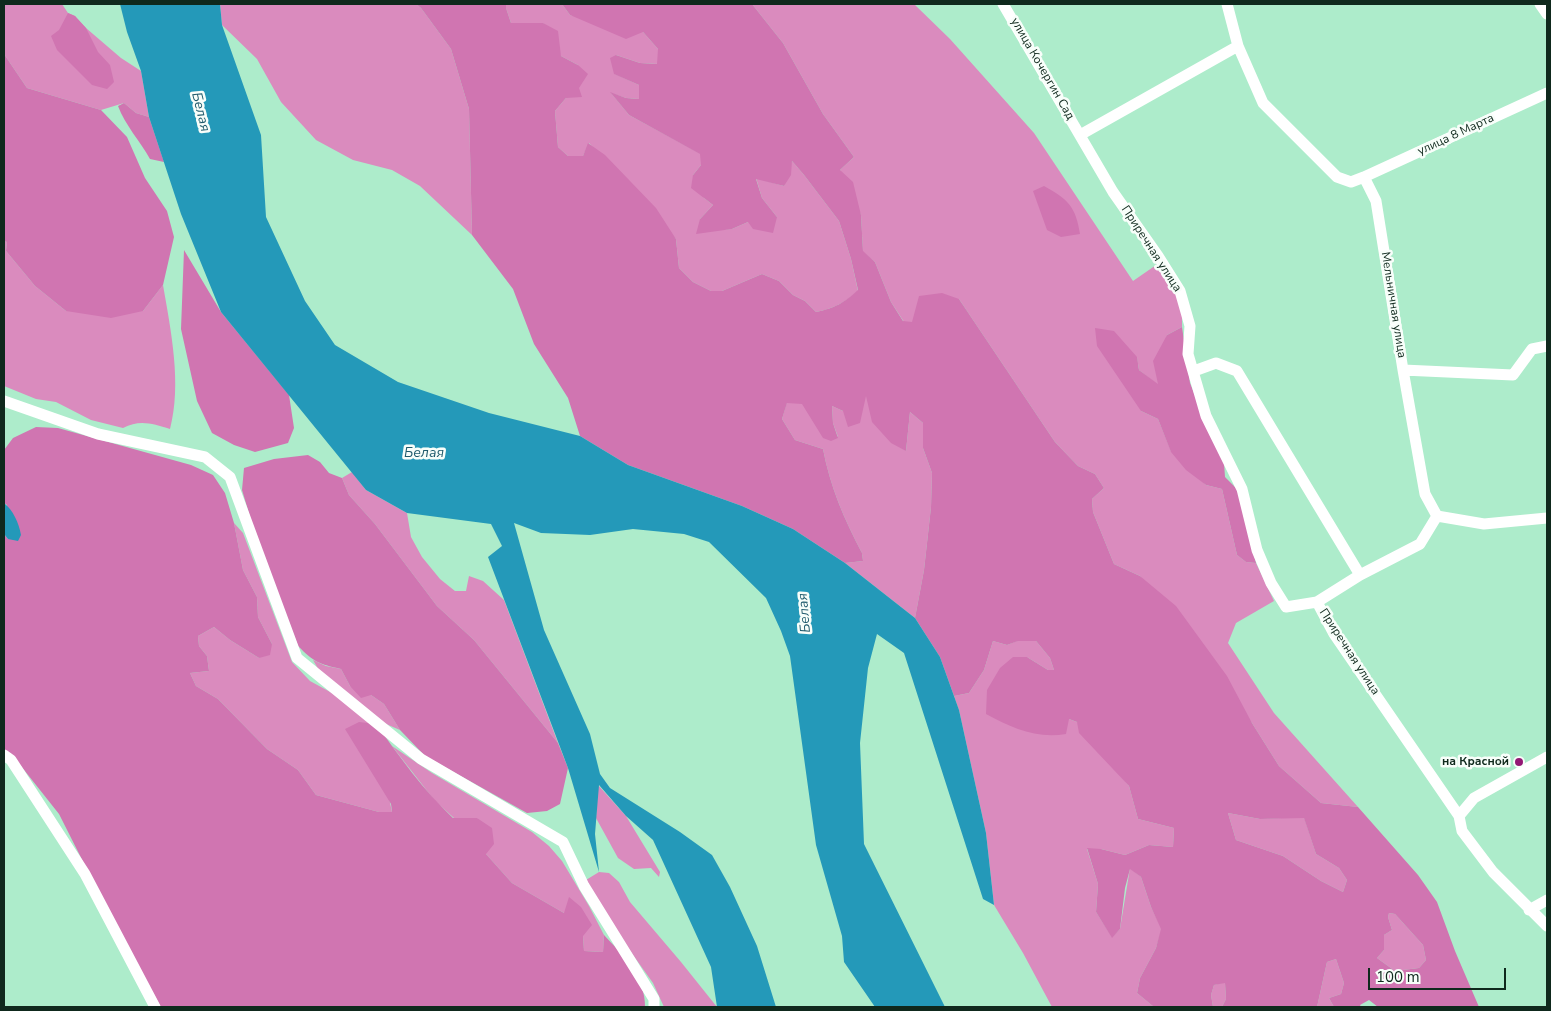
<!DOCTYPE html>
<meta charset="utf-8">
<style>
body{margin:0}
#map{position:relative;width:1551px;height:1011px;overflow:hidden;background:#adeccb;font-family:"Nunito Sans",sans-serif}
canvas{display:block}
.frame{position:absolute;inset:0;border:5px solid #0f291d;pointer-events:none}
.scale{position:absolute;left:1368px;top:968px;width:138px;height:22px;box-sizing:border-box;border:2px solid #0f291d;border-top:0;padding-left:6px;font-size:15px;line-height:18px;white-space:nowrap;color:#0f291d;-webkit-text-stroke:4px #f8fefa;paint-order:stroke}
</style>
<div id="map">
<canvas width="1551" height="1011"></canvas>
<div class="frame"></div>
<div class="scale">100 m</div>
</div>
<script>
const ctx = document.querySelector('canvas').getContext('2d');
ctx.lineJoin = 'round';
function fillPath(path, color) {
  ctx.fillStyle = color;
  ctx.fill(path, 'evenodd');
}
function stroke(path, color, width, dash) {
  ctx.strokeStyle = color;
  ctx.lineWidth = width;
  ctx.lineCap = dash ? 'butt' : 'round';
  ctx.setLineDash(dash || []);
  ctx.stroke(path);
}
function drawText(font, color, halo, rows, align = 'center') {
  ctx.font = font + ' "Nunito Sans",sans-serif';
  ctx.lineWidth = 5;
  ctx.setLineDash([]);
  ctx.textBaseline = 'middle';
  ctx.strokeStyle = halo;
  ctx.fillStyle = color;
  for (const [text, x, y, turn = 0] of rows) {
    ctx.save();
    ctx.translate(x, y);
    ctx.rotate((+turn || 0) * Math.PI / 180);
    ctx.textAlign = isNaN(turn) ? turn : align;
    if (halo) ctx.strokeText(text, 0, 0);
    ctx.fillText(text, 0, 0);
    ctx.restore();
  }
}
fillPath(new Path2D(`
 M 4,4 L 62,4 L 68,13 L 75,16 L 86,28 L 121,58 L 141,71 L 149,117 L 136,113 L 124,103 L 101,110 L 27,88 L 4,54 Z
 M 220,4 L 416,4 L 421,8 L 451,49 L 469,109 L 472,235 L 420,186 L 392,170 L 353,160 L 316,140 L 281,102 L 257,59 L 222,25 Z
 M 506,4 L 562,4 L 570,15 L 643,32 L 658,49 L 658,64 L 640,63 L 616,55 L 615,74 L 639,85 L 639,99 L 626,98 L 611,93 L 629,115 L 701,154 L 701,165 L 693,175 L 704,198 L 713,205 L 700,219 L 717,230 L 732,229 L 748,222 L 777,217 L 762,198 L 756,178 L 784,186 L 792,161 L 804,175 L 839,221 L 851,259 L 858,291 C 844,303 835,308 816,312 L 805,301 L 793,295 L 779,281 L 762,274 L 722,291 L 711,291 L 693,282 L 679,268 L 676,239 L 589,143 L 583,156 L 568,156 L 558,147 L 555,111 L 566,98 L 579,88 L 578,65 L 561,56 L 543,23 L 511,23 L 506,8 Z
 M 752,4 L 914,4 L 950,39 L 1034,133 L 1133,281 L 1159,263 L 1182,304 L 1182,327 L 1167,335 L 1158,385 L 1139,370 L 1137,357 L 1141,411 L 1158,419 L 1171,451 L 1206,485 L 1222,489 L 1237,555 L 1246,562 L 1256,563 L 1274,601 L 1236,623 L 1228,643 L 1274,713 L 1358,807 L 1321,803 L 1279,766 L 1252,723 L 1140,576 L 1114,564 L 1093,512 L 1092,499 L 1104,488 L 1095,474 L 1078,466 L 1055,442 L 959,299 L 912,323 L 904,322 L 891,302 L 875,262 L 863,252 L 861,215 L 840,170 L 854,157 L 823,114 L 783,43 Z
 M 4,241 L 7,242 L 6,251 L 35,286 L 66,311 L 143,311 L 163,285 C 171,331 182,384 170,429 C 153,424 140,419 123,428 L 91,420 L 56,402 L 36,399 L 4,386 Z
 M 866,394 L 906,451 L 910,412 L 923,423 L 923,448 L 932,473 L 931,507 L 924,570 L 915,618 L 845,563 L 863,561 L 862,553 C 844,519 830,486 823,449 L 795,440 L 782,419 L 787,402 L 802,403 L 838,437 L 833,423 L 832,406 L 843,411 Z
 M 352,472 L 366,490 L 407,513 L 411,537 L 422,557 L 440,579 L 455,591 L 466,591 L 469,576 L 483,581 L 504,600 L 558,743 L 474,640 L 437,606 L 375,524 L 349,495 L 342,478 Z
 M 234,523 L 243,533 L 292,662 L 310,681 L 332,693 L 313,660 L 326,666 L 341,669 L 350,686 L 371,695 L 384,704 L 400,730 L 372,718 L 392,812 L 379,812 L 316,795 L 298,770 L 267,749 L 218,699 L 196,686 L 190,673 L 209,671 L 207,656 L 199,646 L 198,636 L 214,627 L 230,640 L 259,658 L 272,644 L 258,617 L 257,597 L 243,570 Z
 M 993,641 L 1007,645 L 1017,641 L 1036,641 L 1050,658 L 1054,670 L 1048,670 L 1027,657 L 1069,719 L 1077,722 L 1129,786 L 1138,819 L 1174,828 L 1173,847 L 1149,845 L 1125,855 L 1101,849 L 1087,849 L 1098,884 L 1096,912 L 1112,937 L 1120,929 L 1130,868 L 1141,877 L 1151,907 L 1162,929 L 1156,948 L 1140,978 L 1137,993 L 1154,1007 L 1052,1007 L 1023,953 L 994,905 L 986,833 L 959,710 L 954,696 L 969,693 L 984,670 Z
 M 392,746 L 432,773 L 532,832 L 549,846 L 562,861 L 589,906 L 604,935 L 603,952 L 584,951 L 583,936 L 564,913 L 512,883 L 486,854 L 477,818 L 454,818 L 435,801 Z
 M 598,785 L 626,816 L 660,872 L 659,877 L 651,868 L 634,869 L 618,858 L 596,818 Z
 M 1228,813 L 1260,819 L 1304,817 L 1316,854 L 1339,868 L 1347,880 L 1343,892 L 1321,881 L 1283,856 L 1236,840 Z
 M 599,872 L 609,873 L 619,882 L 630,902 L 681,962 L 717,1007 L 664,1007 L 653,983 L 628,948 L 586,880 Z
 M 1389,913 L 1395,914 L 1423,945 L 1426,960 L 1419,968 L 1395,971 L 1377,958 L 1384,950 L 1384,935 L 1392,930 L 1388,917 Z
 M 1336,959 L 1344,983 L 1341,994 L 1329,998 L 1334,1007 L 1317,1007 L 1327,962 Z
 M 1225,982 L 1226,999 L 1222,1007 L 1213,1007 L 1211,995 L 1214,985 Z`), '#da8bbe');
fillPath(new Path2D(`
 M 416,4 L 506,4 L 506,8 L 511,23 L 543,23 L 558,31 L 561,56 L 578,65 L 588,74 L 579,88 L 582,97 L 566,98 L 555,111 L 558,147 L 568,156 L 583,156 L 588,143 L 605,155 L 656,208 L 676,239 L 679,268 L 693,282 L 711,291 L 722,291 L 762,274 L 779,281 L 793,295 L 805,301 L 816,312 C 835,308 844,303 858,290 L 851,259 L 839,221 L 804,175 L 792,161 L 791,175 L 784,186 L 756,179 L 762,198 L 777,217 L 773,233 L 753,229 L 748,222 L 732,229 L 696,234 L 700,219 L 713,205 L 691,188 L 693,175 L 701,165 L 700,154 L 629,115 L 610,92 L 626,98 L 639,99 L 639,85 L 614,74 L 610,58 L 616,55 L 640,63 L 657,64 L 658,49 L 643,32 L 626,39 L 570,15 L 562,4 L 752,4 L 783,43 L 823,114 L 854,157 L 840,170 L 853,182 L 861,215 L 863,251 L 875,262 L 891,302 L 903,321 L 912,322 L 919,296 L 942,293 L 959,299 L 1055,442 L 1078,466 L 1095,474 L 1104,488 L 1092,499 L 1093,512 L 1114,564 L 1140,576 L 1176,606 L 1227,676 L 1252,723 L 1279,766 L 1321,803 L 1358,807 L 1418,875 L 1437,902 L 1455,951 L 1479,1007 L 1378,1007 L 1369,1000 L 1360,1005 L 1361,1007 L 1334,1007 L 1329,998 L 1341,994 L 1344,983 L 1336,959 L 1327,962 L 1317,1007 L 1222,1007 L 1226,999 L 1225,983 L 1214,985 L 1211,995 L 1213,1007 L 1154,1007 L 1137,993 L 1140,978 L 1156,948 L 1161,929 L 1151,907 L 1141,877 L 1130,869 L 1125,888 L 1120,929 L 1112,938 L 1096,912 L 1098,884 L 1087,848 L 1101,849 L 1125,855 L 1149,845 L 1173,847 L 1174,828 L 1138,819 L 1129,786 L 1079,733 L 1077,722 L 1069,719 L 1066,734 C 1036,739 1012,728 986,714 L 987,690 L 1000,668 L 1013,657 L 1027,657 L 1048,670 L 1054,670 L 1050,658 L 1036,641 L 1018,641 L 1007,645 L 993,641 L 984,670 L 969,693 L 954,696 L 940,657 L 915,618 L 924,570 L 931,507 L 932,473 L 923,448 L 923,423 L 910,412 L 906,451 L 891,443 L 872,422 L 866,396 L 860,423 L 848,427 L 843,411 L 832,406 L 833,423 L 838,438 L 831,441 L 823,438 L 802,404 L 787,403 L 782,419 L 795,440 L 823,449 C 830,486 844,519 862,553 L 863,561 L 845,563 L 793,529 L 742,506 L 628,465 L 580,436 L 568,398 L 534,344 L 513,289 L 472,235 L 469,109 L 451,49 L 421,8 ZM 1228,813 L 1260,819 L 1304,818 L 1316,854 L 1339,868 L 1347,880 L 1343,892 L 1321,881 L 1283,856 L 1236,840 ZM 1389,913 L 1395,914 L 1423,945 L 1426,960 L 1419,968 L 1395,971 L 1377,958 L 1384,950 L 1384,935 L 1392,930 L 1388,917 Z
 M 68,13 L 75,16 L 86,28 L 98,52 L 110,65 L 114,82 L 107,89 L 92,85 L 57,50 L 51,36 L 59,30 Z
 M 4,54 L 27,88 L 101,110 L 127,137 L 145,178 L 167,211 L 174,237 L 163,285 L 143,311 L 111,318 L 66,311 L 35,286 L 6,251 L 7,242 L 4,241 Z
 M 124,103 L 136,113 L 149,117 L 164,162 L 150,159 C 140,141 125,125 118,106 Z
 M 1044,186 C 1068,199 1076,207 1080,234 L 1061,237 L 1047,230 L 1033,191 Z
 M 184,250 L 221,312 L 289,395 L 294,428 L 288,443 L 255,452 L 234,445 L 212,433 L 197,401 L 181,329 Z
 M 1182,327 L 1190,383 L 1209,431 L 1224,463 L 1225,477 L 1237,489 L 1243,509 L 1256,563 L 1246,562 L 1237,555 L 1222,489 L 1206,485 L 1186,470 L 1171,452 L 1158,419 L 1141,411 L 1097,346 L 1095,328 L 1114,331 L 1137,357 L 1139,370 L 1158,384 L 1153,361 L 1167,335 Z
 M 36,427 L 58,428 L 191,465 L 213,475 L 225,493 L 234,523 L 243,570 L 257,597 L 258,617 L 272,644 L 270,655 L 259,658 L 230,640 L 214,627 L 198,636 L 199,646 L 207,656 L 209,671 L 190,673 L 196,686 L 218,699 L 267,749 L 298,770 L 316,795 L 379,812 L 392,812 L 391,804 L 345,729 L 359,722 L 376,724 C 400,757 423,790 453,818 L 477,818 L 492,828 L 494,844 L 486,854 L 512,883 L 564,913 L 569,897 L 581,907 L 592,925 L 583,936 L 584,951 L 603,952 L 604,935 C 622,954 646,979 645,1007 L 161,1007 L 111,917 L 59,814 L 13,756 L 4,750 L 4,534 L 8,539 L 7,505 L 4,503 L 4,450 L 13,438 Z
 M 308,455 L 320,462 L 329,473 L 342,478 L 349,495 L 375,524 L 437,606 L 474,640 L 558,743 L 568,768 L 560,804 L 547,811 L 527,813 L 425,756 L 400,730 L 384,704 L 371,695 L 361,698 L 350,686 L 341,669 C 319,664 314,662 298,646 L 254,530 L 242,490 L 244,468 L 274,459 Z`), '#d075b1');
fillPath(new Path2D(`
 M 120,4 L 220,4 L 222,25 L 261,135 L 266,217 L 305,301 L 335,345 L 398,382 L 489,413 L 580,436 L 628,465 L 742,506 L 793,529 L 845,563 L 915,618 L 940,657 L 959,710 L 986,833 L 994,905 L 983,899 L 904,653 L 877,634 L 868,668 L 860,743 L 864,844 L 945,1007 L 875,1007 L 844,962 L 842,936 L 816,845 L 790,656 L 781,631 L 766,598 L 709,542 L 684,534 L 633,529 L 590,535 L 541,533 L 514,523 L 544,630 L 590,734 L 600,774 L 610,788 L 680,832 L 712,855 L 730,887 L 757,946 L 776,1007 L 717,1007 L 711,967 L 653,840 L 626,816 L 599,785 L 595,834 L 599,872 L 568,768 L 488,557 L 502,546 L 491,524 L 407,513 L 366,490 L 221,312 L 181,214 L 149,117 L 141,71 L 127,32 Z
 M 4,503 C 13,510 19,523 21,535 L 18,541 L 8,539 L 4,534 Z`), '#2499b9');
stroke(new Path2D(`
 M 1003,4 L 1113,192 L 1158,256 L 1180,291 L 1190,326 L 1188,354 L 1206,416 L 1242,489 L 1257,550 L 1271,583 L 1286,607 L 1317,602 L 1360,575 L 1420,544 L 1437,516
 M 1227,4 L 1238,46 L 1263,103 L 1337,177 L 1351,182 L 1364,177 L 1376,201 L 1403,370 L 1425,494 L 1437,516 L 1484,524 L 1547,518
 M 1540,4 L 1547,14
 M 1080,135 L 1238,46
 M 1364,177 L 1547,93
 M 1403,370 L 1513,375 L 1532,349 L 1547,346
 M 1194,371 L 1216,363 L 1237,371 L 1360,575
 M 4,401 L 98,434 L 205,457 L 230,477 L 297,658 L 421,759 L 563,842 L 584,886 L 654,999 L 654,1007
 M 1317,602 L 1334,634 L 1459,816 L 1462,831 L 1493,872 L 1547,926
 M 4,755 L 11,760 L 85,874 L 155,1007
 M 1459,816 L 1474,798 L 1547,757
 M 1529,910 L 1547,900`), '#fff', 11);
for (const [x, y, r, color] of [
 [1519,762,5,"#931874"]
]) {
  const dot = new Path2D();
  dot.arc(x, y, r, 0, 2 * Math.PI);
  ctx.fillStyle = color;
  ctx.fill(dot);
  stroke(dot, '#f8fefa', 2);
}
drawText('12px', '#0f291d', '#f8fefa', [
 ["улица Кочергин Сад",1042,69,60],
 ["улица 8 Марта",1456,135,-25],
 ["Приречная улица",1151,249,57],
 ["Мельничная улица",1393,305,81],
 ["Приречная улица",1349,652,57]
]);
drawText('bold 12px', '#0f291d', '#f8fefa', [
 ["на Красной",1509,762]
], 'right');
drawText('italic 14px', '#1f5a6c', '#f8fefa', [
 ["Белая",200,112,76],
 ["Белая",424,454],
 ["Белая",805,613,-95]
]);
</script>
